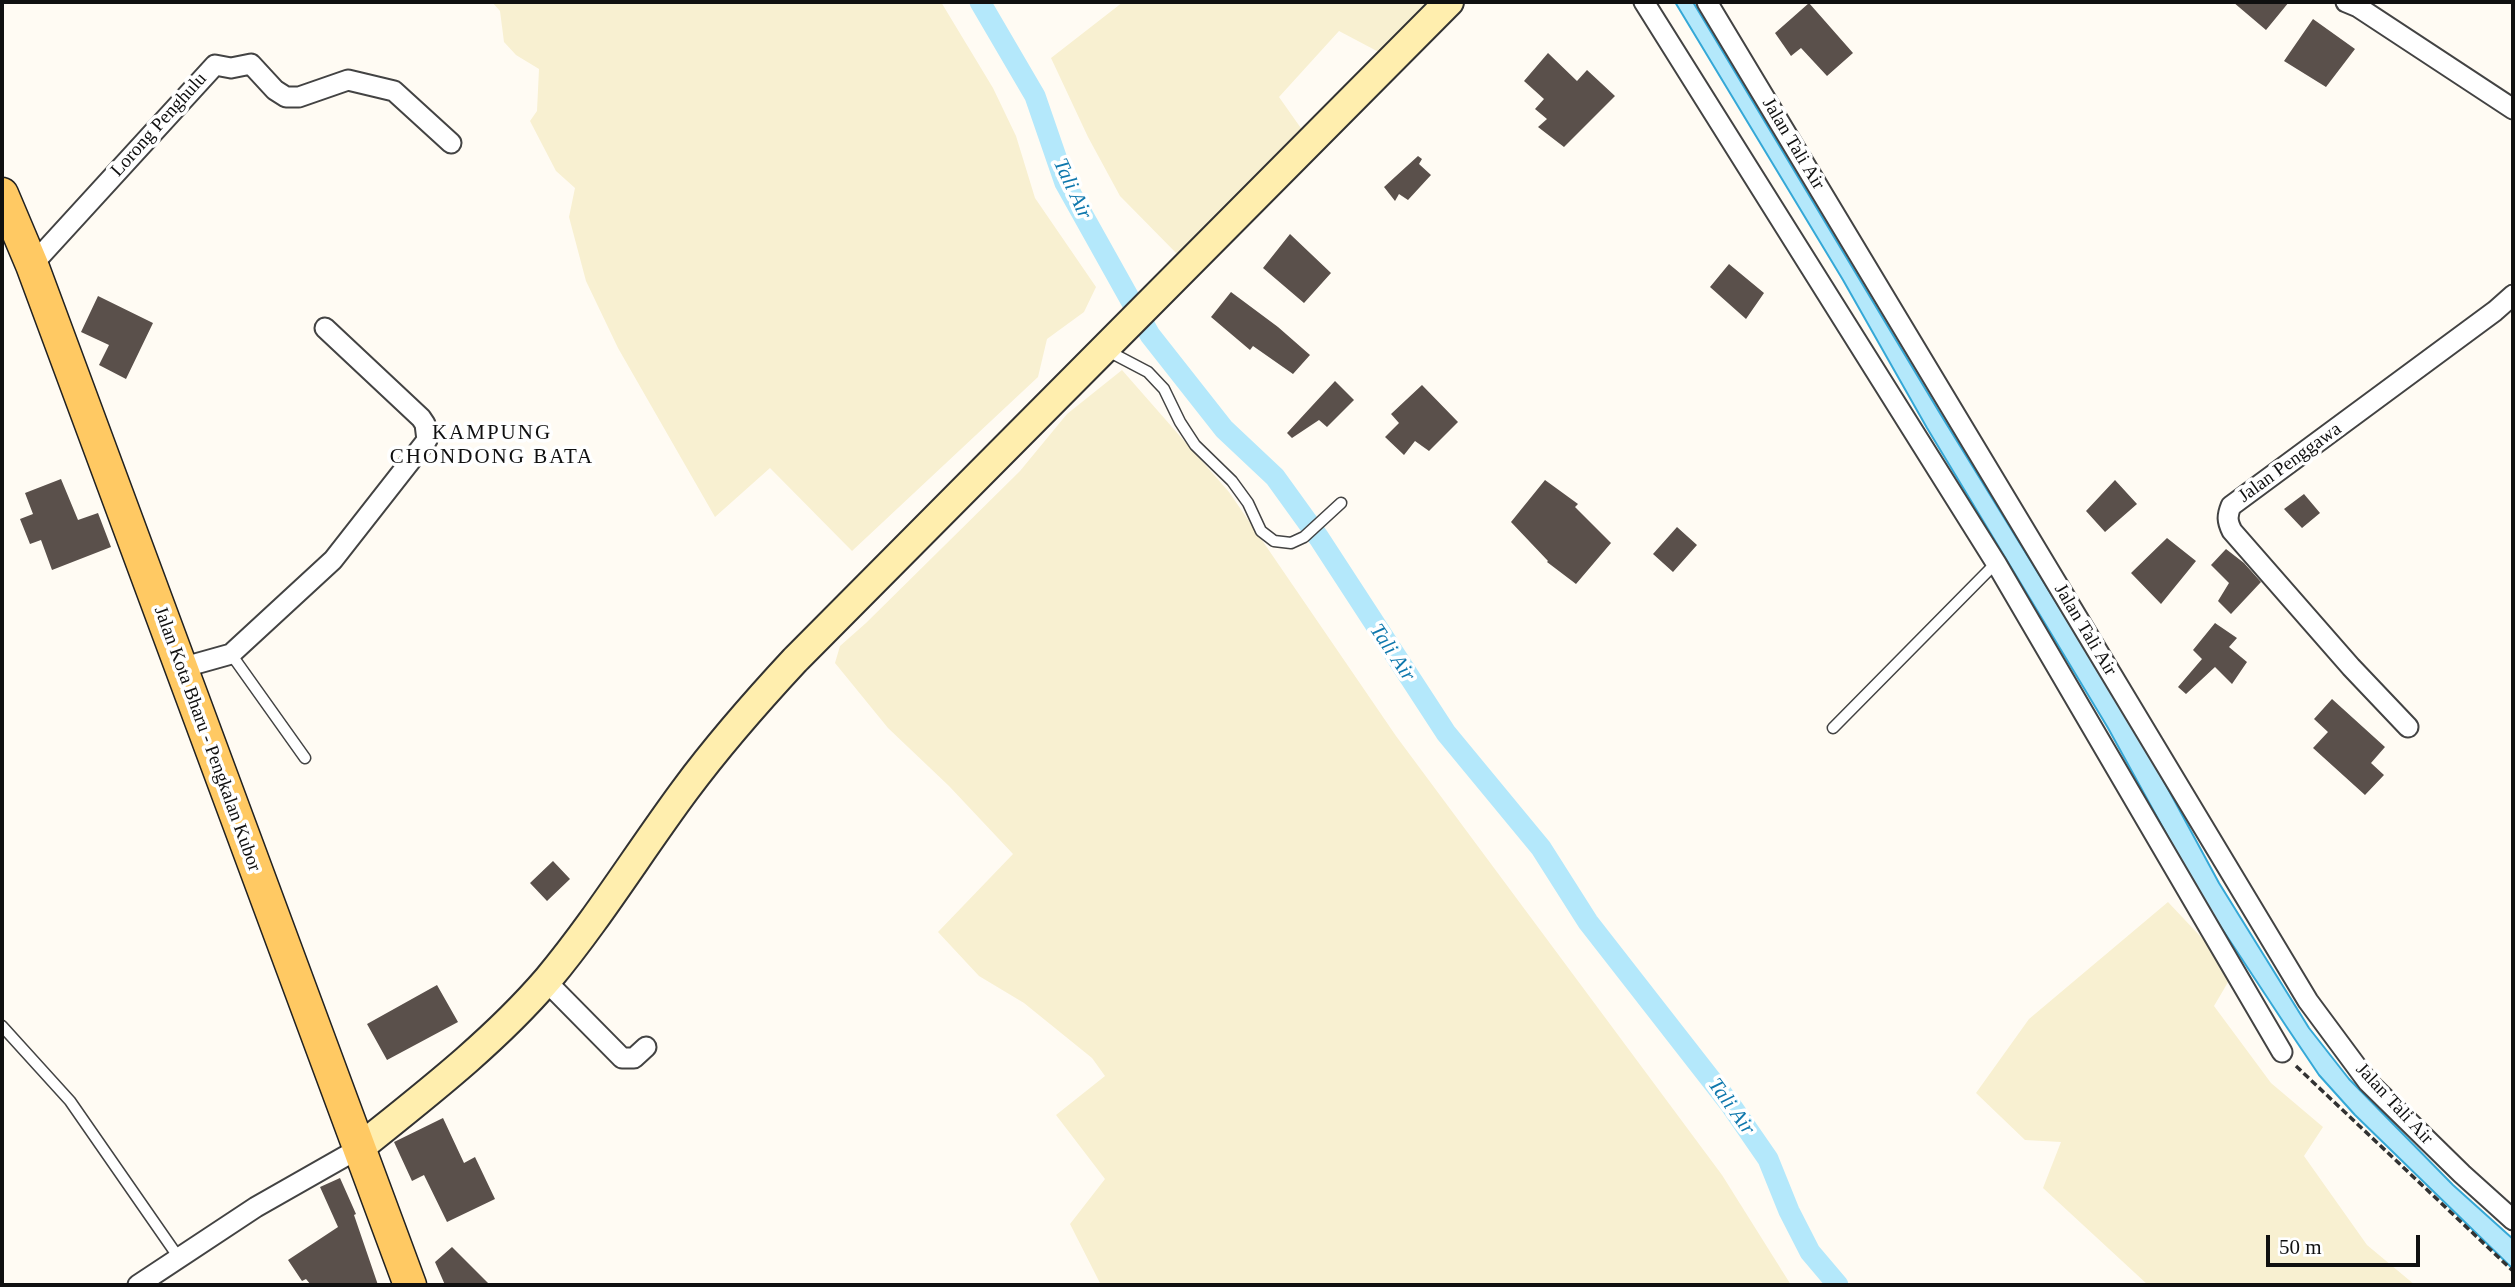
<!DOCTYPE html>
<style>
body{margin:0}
#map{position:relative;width:2515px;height:1287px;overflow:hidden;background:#fffbf3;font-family:Georgia,serif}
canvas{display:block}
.frame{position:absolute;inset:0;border:4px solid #101010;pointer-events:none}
.scale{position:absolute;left:2266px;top:1235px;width:154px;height:32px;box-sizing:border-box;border:4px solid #101010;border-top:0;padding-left:9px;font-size:21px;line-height:24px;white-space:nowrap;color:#101010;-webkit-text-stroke:5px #fff;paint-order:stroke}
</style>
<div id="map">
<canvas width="2515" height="1287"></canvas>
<div class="frame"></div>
<div class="scale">50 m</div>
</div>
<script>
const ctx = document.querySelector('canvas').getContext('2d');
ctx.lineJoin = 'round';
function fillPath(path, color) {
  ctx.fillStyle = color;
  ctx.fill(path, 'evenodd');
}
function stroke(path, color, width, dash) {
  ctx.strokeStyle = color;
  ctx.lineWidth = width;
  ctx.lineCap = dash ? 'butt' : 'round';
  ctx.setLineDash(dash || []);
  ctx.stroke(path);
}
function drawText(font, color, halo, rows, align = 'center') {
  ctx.font = font + ' Georgia,serif';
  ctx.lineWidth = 7;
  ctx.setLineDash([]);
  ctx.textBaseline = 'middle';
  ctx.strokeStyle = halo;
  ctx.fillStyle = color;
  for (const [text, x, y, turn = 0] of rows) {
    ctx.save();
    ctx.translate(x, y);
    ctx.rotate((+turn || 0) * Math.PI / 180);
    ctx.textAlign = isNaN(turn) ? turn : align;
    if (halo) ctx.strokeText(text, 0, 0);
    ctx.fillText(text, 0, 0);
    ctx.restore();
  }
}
fillPath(new Path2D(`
 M 492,2 L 941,2 L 993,88 L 1016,136 L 1035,198 L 1096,287 L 1084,312 L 1047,339 L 1038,377 L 852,551 L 770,468 L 715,517 L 618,348 L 586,281 L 569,217 L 575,188 L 556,171 L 530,121 L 537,111 L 539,69 L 516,55 L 504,42 L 500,11 Z
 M 1123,2 L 1448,2 L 1392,59 L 1339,31 L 1279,97 L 1310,141 L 1181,258 L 1120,196 L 1088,137 L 1051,58 Z
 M 1122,370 L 1229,492 L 1396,736 L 1722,1175 L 1791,1285 L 1101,1285 L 1070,1224 L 1105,1179 L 1056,1115 L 1105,1076 L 1092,1058 L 1024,1003 L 979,976 L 938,932 L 1013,854 L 949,786 L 888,728 L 835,663 L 840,646 L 866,623 L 1020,471 L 1067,414 Z
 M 2168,902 L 2234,972 L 2214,1006 L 2271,1083 L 2323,1127 L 2304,1156 L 2367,1245 L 2415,1285 L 2148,1285 L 2043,1188 L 2061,1142 L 2025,1140 L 1976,1093 L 2029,1019 Z`), '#f8f0d1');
const water = new Path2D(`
 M 1675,2 L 1693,2 L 1941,415 L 2147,750 L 2219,883 L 2309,1028 L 2349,1079 L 2453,1185 L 2513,1239 L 2513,1269 L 2355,1115 L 2319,1075 L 2286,1026 L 2201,897 L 2108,728 L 1927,428 L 1843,280 Z`);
fillPath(water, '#b4e8fb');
stroke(water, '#35a8d7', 2);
stroke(new Path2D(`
 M 980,2 L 1035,96 L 1065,183 L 1150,335 L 1224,429 L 1275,477 L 1319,538 L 1446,733 L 1541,848 L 1588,922 L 1730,1104 L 1768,1159 L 1789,1211 L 1810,1252 L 1838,1285`), '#b4e8fb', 21);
fillPath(new Path2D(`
 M 2233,2 L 2289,2 L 2266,30 Z
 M 1809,3 L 1853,53 L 1827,76 L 1801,48 L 1791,56 L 1775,33 Z
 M 2313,19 L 2355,49 L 2326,87 L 2284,61 Z
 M 1548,53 L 1577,81 L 1587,70 L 1615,96 L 1564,147 L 1538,127 L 1547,119 L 1535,109 L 1544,99 L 1524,81 Z
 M 1418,156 L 1422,159 L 1419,164 L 1431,175 L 1408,200 L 1399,194 L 1395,201 L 1384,187 Z
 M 1290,234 L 1331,273 L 1304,303 L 1263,268 Z
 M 1729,264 L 1764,293 L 1746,319 L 1710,287 Z
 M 1231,292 L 1278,327 L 1310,355 L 1293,374 L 1253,346 L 1250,350 L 1211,317 Z
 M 98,296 L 153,323 L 126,379 L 99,365 L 109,345 L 81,332 Z
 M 1335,381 L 1354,400 L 1327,427 L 1319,420 L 1292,438 L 1287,433 Z
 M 1422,385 L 1458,422 L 1429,451 L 1415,441 L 1404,455 L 1385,437 L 1399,423 L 1391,414 Z
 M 61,479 L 78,520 L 98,513 L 111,547 L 52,570 L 41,540 L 30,544 L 20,519 L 33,514 L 25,493 Z
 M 1545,480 L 1578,504 L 1575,507 L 1611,543 L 1576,584 L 1547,562 L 1548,561 L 1511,522 Z
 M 2115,480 L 2137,504 L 2105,532 L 2086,511 Z
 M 2304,494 L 2320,513 L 2302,528 L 2284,509 Z
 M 1677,527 L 1697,545 L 1673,572 L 1653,554 Z
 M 2167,538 L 2196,561 L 2161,604 L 2131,573 Z
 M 2226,549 L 2244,563 L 2261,582 L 2231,614 L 2218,601 L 2229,583 L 2211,565 Z
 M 2215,623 L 2237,638 L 2229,647 L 2247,662 L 2232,684 L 2215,667 L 2186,694 L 2178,687 L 2202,659 L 2193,650 Z
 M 2332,699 L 2385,747 L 2371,763 L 2384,775 L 2365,795 L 2313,748 L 2328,732 L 2314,719 Z
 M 553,861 L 570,879 L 547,901 L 530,883 Z
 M 437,985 L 458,1022 L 387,1060 L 367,1024 Z
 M 443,1118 L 464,1163 L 475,1157 L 495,1199 L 447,1222 L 424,1175 L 412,1181 L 394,1142 Z
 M 340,1178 L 356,1214 L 354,1215 L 378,1285 L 311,1285 L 306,1279 L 302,1281 L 288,1260 L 338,1227 L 320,1187 Z
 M 452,1247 L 490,1285 L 445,1285 L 435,1262 Z`), '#5a504b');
const lane = new Path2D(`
 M 1108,351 L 1148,372 L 1164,389 L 1180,422 L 1195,445 L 1232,481 L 1248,503 L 1261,531 L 1274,541 L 1291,543 L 1304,537 L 1341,503
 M 231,654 L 305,758
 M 1833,728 L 1996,563
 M 2,1026 L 70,1101 L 179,1258`);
const street = new Path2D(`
 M 1644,2 L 1996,563 L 2282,1052
 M 1707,2 L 2308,1001 L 2368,1082 L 2462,1174 L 2513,1220
 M 2346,2 L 2358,7 L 2513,109
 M 32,265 L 215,65 L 231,68 L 251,64 L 275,90 L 286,97 L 299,97 L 348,80 L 394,91 L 451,143
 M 181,668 L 231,654 L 333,560 L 427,440 L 425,424 L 421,418 L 325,328
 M 2408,727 L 2351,667 L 2232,531 C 2227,521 2227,516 2231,506 L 2495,311 L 2513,295
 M 546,981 L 622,1058 L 634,1058 L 646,1047
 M 138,1285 L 256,1207 L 358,1149`);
const secondary = new Path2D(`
 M 358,1149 C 424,1096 493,1043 548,979 C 598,919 639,852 685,790 C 719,744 756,702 795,660 C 1013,441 1232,223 1449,2`);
const primary = new Path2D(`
 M 2,194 L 32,265 L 410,1285`);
stroke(lane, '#434343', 13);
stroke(street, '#434343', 23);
stroke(secondary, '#323232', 32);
stroke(primary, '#212121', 35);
stroke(new Path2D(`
 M 2296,1066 L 2513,1271`), '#323232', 3.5, [7, 3.5]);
stroke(lane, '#fff', 10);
stroke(street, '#fff', 19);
stroke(secondary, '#ffeeae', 28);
stroke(primary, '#ffc963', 32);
drawText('19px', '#101010', '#fff', [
 ["Lorong Penghulu",159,125,-48],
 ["Jalan Tali Air",1793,144,59],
 ["Jalan Penggawa",2290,463,-36],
 ["Jalan Tali Air",2085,630,59],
 ["Jalan Kota Bharu - Pengkalan Kubor",207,739,70],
 ["Jalan Tali Air",2394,1104,47]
]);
drawText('italic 21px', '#0f78ad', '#fff', [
 ["Tali Air",1072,189,65],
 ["Tali Air",1392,653,56],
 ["Tali Air",1731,1107,54]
]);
ctx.letterSpacing = '2px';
drawText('21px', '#101010', '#fff', [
 ["KAMPUNG",492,433],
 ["CHONDONG BATA",492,457]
]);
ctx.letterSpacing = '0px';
</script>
